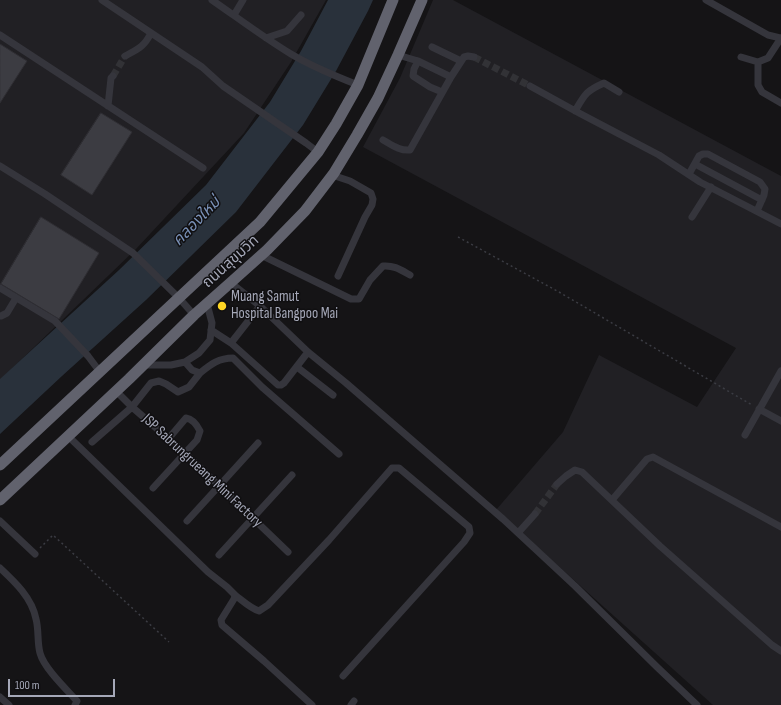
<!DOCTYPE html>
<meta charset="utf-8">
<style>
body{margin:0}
#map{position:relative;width:781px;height:705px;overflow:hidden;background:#151416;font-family:"Sofia Sans Condensed",sans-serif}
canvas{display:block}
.scale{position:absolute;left:8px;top:679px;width:107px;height:18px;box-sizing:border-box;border:2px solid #a5a8b8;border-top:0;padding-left:5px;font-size:12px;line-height:14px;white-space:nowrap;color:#a5a8b8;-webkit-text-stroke:3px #100f11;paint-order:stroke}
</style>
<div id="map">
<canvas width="781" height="705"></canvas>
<div class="scale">100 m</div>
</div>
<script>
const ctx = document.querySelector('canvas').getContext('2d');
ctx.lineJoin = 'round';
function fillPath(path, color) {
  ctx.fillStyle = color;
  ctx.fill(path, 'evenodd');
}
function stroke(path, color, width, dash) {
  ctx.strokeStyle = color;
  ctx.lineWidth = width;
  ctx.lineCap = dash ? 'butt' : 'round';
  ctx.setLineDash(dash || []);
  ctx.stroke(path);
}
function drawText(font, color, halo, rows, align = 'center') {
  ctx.font = font + ' "Sofia Sans Condensed","Noto Sans Thai",sans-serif';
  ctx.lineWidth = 3;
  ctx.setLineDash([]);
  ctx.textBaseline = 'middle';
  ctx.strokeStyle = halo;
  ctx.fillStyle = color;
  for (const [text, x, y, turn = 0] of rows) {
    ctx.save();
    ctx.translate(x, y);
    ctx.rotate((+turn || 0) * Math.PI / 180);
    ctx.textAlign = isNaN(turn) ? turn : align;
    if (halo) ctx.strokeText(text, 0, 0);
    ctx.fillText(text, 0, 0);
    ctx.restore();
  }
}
fillPath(new Path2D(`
 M 0,0 L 326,0 L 291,62 L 244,133 L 136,249 L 0,380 Z
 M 433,0 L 453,0 L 781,176 L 781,705 L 713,705 L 496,510 L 563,432 L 599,355 L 697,407 L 736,348 L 363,147 L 400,78 Z`), '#212024');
fillPath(new Path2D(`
 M 328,0 L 373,0 L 368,11 L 336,71 L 303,125 L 236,212 L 146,300 L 62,376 L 0,434 L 0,379 L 119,270 L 206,185 L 270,102 L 301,51 Z`), '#29313b');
const building = new Path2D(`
 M 0,44 L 27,61 L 0,103 Z
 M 101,113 L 132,132 L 92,195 L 61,175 Z
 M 41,217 L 99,253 L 59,319 L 1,284 Z`);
fillPath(building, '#3c3c42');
stroke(building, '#2f2e33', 1);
stroke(new Path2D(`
 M 474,57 L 530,86
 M 113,76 L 125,56
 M 535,514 L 557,484`), '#323236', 7, [7, 3.5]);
stroke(new Path2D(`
 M 458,237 L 559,292 L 752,405
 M 40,548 L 53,535 L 169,642`), '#3b3c43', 1.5, [2, 3]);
stroke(new Path2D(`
 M 102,0 L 202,67 L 223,86 L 306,143 L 318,152
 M 212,0 C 238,18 263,37 291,54 C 311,66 335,76 358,85
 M 706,0 L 768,35 L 781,38
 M 234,15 L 243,0
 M 0,35 L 203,168
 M 266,38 L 287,31 L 301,15
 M 432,47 L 461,61
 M 398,55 L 418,61 L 451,77 L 464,57 L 468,56 L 474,57
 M 125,56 C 138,49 144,47 151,33
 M 741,57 L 758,62 L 768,58 L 781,38
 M 418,61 L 414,69 L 413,76 L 430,87 L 442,92
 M 758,62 L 758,85 L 762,92 L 781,103
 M 530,86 L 579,113 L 659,155 L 700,182 L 781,224
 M 108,106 L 111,78 L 113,76
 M 575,111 C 585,94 586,91 604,83 L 619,92
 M 383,140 C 392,145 400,151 410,150 L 451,77
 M 695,164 L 762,200
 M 0,166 L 45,194 L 133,253 L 179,298 L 194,315
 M 689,174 L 699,156 L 703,154 L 708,154 L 760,182 L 765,189 L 764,195 L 757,211
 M 332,175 L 350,181 L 371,193 L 373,199 L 372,205 L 365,217 L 338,276
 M 692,217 L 711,187
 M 261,255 L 351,299 L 359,299 L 370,280 L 383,266 C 394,265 401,270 410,275
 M 231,283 L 260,306 L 308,352 L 346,383 L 503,519 L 575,586 L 657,667 L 697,705
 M 0,288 L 55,321 L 88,356 L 100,372
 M 0,316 L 1,316 L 7,313 L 16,298
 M 211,330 L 231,343 L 278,385 L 281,385 L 284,383 L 308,352
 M 231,343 L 260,306
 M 185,362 L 192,370 L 200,373 C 211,364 219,358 233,358 L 262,387 L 339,454
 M 143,365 L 171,365 L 185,362 L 199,353 L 210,340 L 212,323 L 207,304
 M 297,367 L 333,395
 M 116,391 L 132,407 L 185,453 L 288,552
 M 759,409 L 781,421
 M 745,435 L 781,371
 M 68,436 L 208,572 L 227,587 L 235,595 L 234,599 L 221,620 L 222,625 L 264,661 L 312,705
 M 92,442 L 132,407 L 151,383 L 159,381 L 166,384 L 178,392 L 189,387 L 200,373
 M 557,484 L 566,476 L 575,470 L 582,472 L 660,546 L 772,645 L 781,651
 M 153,488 L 197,440 L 200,431 C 197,425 193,419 186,418 L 169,438
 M 612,500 L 647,459 L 653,457 L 781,527
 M 0,521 L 35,554
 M 187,521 L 219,486 L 258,443
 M 518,533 L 535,514
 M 219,555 L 292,475
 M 0,568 C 15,582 32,598 36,619 C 39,630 37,642 40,653 C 44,668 66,689 77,701 L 75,705
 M 235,595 C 243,601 250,608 259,611 L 268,605 L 329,540 L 392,468 L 399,468 L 469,527 L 470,533 L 464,542 L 343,676
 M 0,697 L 9,705
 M 351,705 L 354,701`), '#35353c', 7);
stroke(new Path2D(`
 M 0,465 L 260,222 L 318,152 L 336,124 L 358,85 L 393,0
 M 0,500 L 129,379 L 194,315 L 229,284 L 267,250 L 305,211 L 334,173 L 357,135 L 378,98 L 398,55 L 422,0`), '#61626d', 11);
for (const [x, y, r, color] of [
 [222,306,5,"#ffd624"]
]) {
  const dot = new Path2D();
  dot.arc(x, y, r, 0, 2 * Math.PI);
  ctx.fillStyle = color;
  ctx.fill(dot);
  stroke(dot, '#100f11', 1.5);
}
drawText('15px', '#a5a8b8', '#100f11', [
 ["ถนนสุขุมวิท",231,262,-42],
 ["JSP Sabrungrueang Mini Factory",202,471,43]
]);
drawText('15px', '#a5a8b8', '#100f11', [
 ["Muang Samut",231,297],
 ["Hospital Bangpoo Mai",231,314]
], 'left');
drawText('italic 16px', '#7990b6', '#100f11', [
 ["คลองใหม่",197,222,-46]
]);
</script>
